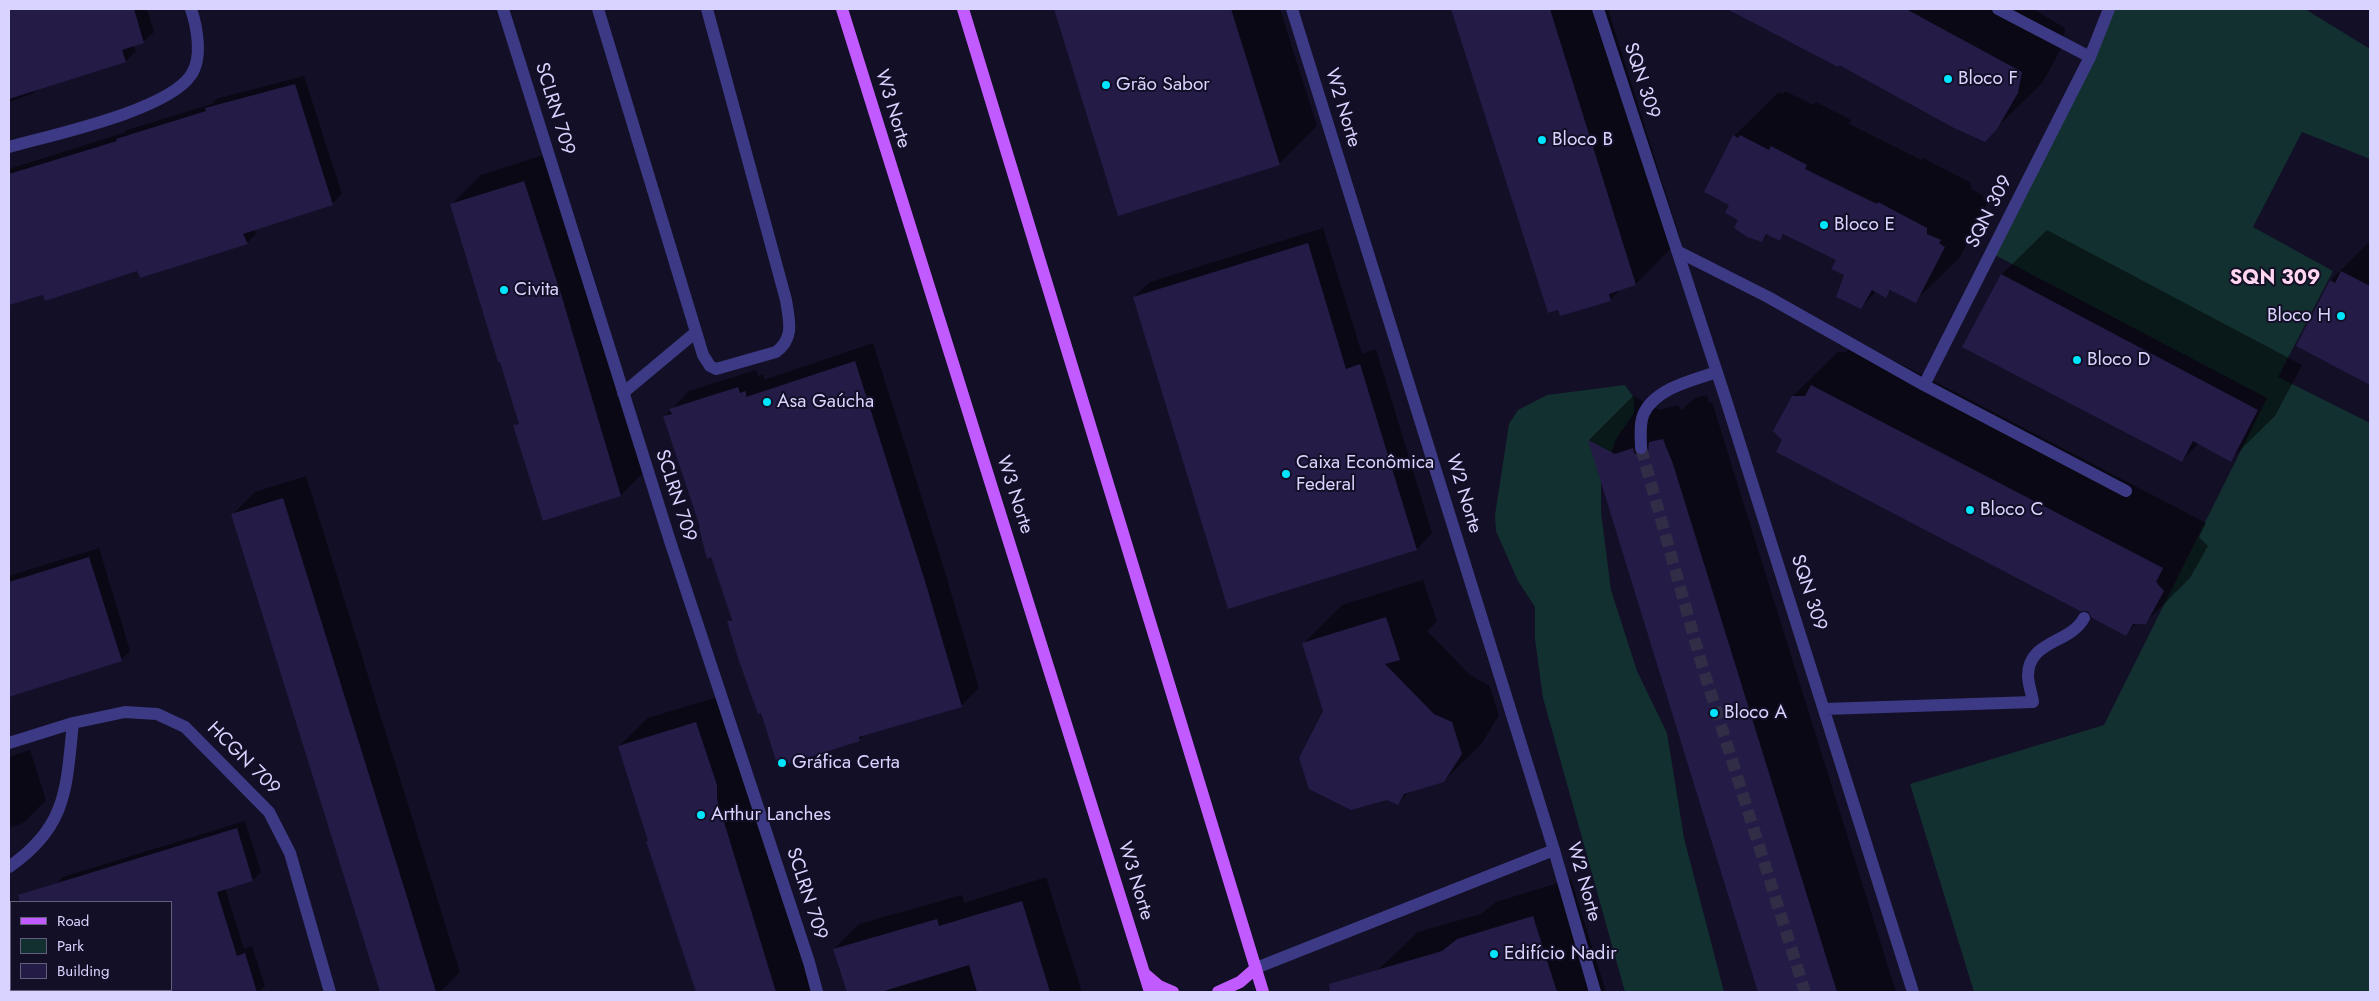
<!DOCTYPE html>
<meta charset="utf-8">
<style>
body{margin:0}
#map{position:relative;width:2379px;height:1001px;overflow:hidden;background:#130f26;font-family:Jost,sans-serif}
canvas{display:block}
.frame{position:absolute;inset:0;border:10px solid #d9d4ff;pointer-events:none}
.legend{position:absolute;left:10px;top:901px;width:162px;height:90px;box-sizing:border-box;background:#130f26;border:1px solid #625e7d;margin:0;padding:6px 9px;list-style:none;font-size:15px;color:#d9d4ff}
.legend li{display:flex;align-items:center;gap:10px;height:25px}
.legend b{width:25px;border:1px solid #625e7d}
</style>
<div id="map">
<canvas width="2379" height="1001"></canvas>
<div class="frame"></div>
<ul class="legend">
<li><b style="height:6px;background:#c25bff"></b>Road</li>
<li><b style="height:14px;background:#12302f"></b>Park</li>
<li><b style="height:14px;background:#241b47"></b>Building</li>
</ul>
</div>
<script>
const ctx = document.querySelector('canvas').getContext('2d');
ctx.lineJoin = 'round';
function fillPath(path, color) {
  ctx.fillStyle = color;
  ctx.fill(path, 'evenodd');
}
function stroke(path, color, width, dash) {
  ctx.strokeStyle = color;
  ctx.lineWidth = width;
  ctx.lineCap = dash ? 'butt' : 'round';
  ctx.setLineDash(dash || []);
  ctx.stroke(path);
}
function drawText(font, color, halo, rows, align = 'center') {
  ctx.font = font + ' Jost,sans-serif';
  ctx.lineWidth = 4;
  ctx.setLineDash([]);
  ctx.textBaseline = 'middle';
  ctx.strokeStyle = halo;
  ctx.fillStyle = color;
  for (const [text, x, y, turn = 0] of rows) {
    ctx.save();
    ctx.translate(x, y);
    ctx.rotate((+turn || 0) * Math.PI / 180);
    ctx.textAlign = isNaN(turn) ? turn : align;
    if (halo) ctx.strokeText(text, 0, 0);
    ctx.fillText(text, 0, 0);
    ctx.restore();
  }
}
fillPath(new Path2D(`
 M 2112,9 L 2305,9 L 2370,49 L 2370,159 L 2302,132 L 2253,227 L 2333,271 L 2278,377 L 2370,423 L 2370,992 L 1974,992 L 1910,784 L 2104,725 L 2267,398 L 1993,254 Z
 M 1625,385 L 1634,398 L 1634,413 L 1616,439 L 1601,482 L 1601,512 L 1611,590 L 1637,671 L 1667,733 L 1684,838 L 1724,992 L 1625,992 L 1543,698 L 1535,639 L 1535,607 L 1518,581 L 1496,531 L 1495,515 L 1509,424 L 1518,410 L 1547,395 Z`), '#12302f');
fillPath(new Path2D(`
 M 9,9 L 147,9 L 154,32 L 144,41 L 133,45 L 136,51 L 126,61 L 38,89 L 34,93 L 9,102 Z
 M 1055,9 L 1280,9 L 1317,126 L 1279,164 L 1119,214 Z
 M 1454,9 L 1608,9 L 1680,239 L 1636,284 L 1622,288 L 1610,300 L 1549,312 Z
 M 1733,9 L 2033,9 L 2065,28 L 2062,47 L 2042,83 L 1984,140 L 1839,64 L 1803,48 Z
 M 304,76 L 342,194 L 332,204 L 254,229 L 256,234 L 247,243 L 44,293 L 9,304 L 9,169 L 123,133 L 127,130 L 212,104 L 216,99 Z
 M 1785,91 L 1813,105 L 1816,102 L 1851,120 L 1849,124 L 1921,160 L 1923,158 L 1971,183 L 1971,189 L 1984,196 L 1983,199 L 1988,202 L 1960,257 L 1915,301 L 1892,290 L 1886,296 L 1877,291 L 1860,308 L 1838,260 L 1785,234 L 1779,239 L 1768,234 L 1761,241 L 1740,219 L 1730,205 L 1734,136 L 1779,92 L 1783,94 Z
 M 553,152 L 590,264 L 650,466 L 621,495 L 515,426 L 520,421 L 452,204 L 481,175 Z
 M 1323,228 L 1362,354 L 1376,349 L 1432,533 L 1417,549 L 1134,297 L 1150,282 Z
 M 2047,230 L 2302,365 L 2275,416 L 2230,460 L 2199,443 L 2181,461 L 1964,346 L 2002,274 Z
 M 2370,241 L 2370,384 L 2297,345 L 2331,280 Z
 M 1857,341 L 2206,523 L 2199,537 L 2208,546 L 2190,578 L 2145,623 L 2137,623 L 2126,634 L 2089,610 L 1783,439 L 1793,396 L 1838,352 L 1846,352 ZM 2152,576 L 2159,584 L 2156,584 Z
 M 873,343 L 942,562 L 979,688 L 961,706 L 866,733 L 859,740 L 762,711 L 728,622 L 732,617 L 665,416 L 689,391 L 756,370 L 758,376 L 764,374 L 764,380 Z
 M 1707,395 L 1709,403 L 1712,402 L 1896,992 L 1761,992 L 1589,440 L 1633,396 L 1660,410 L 1677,405 L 1682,410 L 1695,398 Z
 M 306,476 L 460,972 L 440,992 L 381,992 L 232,515 L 255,492 Z
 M 99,548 L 130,651 L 121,660 L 9,695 L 9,576 Z
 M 1423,580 L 1437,621 L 1427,631 L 1471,676 L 1489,685 L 1499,715 L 1482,743 L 1444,781 L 1410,791 L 1398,803 L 1325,711 L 1304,643 L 1342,605 Z
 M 724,695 L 813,992 L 697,992 L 619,746 L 648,718 Z
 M 30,750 L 46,800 L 23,823 L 9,828 L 9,757 Z
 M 245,821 L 261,872 L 253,880 L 225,888 L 244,949 L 252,946 L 265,986 L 258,992 L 96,992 L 95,990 L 171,990 L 171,902 L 61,902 L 56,885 L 63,877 Z
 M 1046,877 L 1082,992 L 849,992 L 834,949 L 859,924 L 962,895 L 964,903 Z
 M 1571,879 L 1606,992 L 1355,992 L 1418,932 L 1481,914 L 1496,902 Z`), '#0007');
fillPath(new Path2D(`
 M 9,9 L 134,9 L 144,43 L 122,50 L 126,62 L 9,99 Z
 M 1054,9 L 1231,9 L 1280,165 L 1118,216 Z
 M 1451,9 L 1550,9 L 1636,285 L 1609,294 L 1611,301 L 1560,316 L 1558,310 L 1548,313 Z
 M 1727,9 L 1906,9 L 2022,72 L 2018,93 L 1997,129 L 1985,142 L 1954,128 L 1839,65 L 1838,67 Z
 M 295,84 L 333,205 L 243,234 L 248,244 L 140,278 L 137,271 L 45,301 L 43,295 L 9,305 L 9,174 L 117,141 L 116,139 L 206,111 L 205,108 Z
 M 1733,135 L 1738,138 L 1740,135 L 1769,150 L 1771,146 L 1807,165 L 1805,169 L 1877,204 L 1878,202 L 1927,228 L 1927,234 L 1941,240 L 1939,243 L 1945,247 L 1916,303 L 1890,290 L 1886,298 L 1872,290 L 1861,309 L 1836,297 L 1844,275 L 1831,269 L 1836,260 L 1783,234 L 1780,241 L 1766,234 L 1762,242 L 1747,237 L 1734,228 L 1738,220 L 1725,213 L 1729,205 L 1704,192 Z
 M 524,181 L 561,294 L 621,496 L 543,521 L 513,425 L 519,424 L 500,362 L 498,362 L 450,204 Z
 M 1308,243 L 1346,369 L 1360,364 L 1417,550 L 1228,609 L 1133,297 Z
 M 2341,271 L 2370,286 L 2370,385 L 2296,346 L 2330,280 L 2335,283 Z
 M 2001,274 L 2258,410 L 2231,462 L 2193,441 L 2182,462 L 1962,347 Z
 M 855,361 L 925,581 L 962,707 L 859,737 L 860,741 L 778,767 L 761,713 L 758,714 L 738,658 L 727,621 L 732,620 L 711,557 L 707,559 L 699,528 L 700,527 L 663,416 L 672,414 L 669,409 L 738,387 L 740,393 L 746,391 L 746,397 Z
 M 1811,385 L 2163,568 L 2156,582 L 2164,591 L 2146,624 L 2133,624 L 2126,636 L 2092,618 L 2088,611 L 2080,611 L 1776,452 L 1782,440 L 1773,431 L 1792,396 L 1805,396 Z
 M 1663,439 L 1673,464 L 1837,992 L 1758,992 L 1588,440 L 1615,454 L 1633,448 L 1634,453 L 1641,456 L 1648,452 L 1649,442 Z
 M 283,498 L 407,897 L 436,992 L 380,992 L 231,514 Z
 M 89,557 L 122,661 L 9,697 L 9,582 Z
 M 1386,617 L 1400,660 L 1385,664 L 1434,714 L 1452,722 L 1462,754 L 1444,782 L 1404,794 L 1398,805 L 1387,800 L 1351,810 L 1309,789 L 1299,758 L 1323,711 L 1302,643 Z
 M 696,722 L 717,785 L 717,799 L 776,992 L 696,992 L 646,841 L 648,841 L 618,746 Z
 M 237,828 L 253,881 L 217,892 L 237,956 L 245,953 L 257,992 L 171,992 L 171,902 L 20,902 L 18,895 Z
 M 1022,901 L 1050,992 L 977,992 L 969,965 L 881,992 L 847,992 L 833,949 L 937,919 L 939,926 Z
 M 1533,916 L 1557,992 L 1330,992 L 1329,984 L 1442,951 L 1457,939 Z`), '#241b47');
stroke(new Path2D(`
 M 1641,448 L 1701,662 L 1805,992`), '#312d47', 12, [12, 6]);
stroke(new Path2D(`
 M 503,9 L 669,538 L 809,962 L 817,992
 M 598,9 L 703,355 L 710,366 L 716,369 L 776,352 C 795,338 789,320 786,300 L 707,9
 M 1292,9 L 1554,850 L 1595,992
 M 1598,9 L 1725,397 L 1913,992
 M 1998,9 L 2090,57
 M 9,147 C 51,135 167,111 191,75 C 203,58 197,27 191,9
 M 1677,251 L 1768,297 L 1924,385 L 2126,491
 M 1924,385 L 2090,57 L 2109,9
 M 623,393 L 696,332
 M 1641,448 C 1641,438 1639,423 1644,413 C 1656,388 1693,380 1717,372
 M 1825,709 L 2033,702 C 2032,694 2028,684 2028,676 C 2028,640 2070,644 2084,618
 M 9,743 L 73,723 L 125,712 L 157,714 L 185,727 L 269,812 L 290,853 L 330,992
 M 9,867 C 68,826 66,788 73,723
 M 1256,968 L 1554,850`), '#3d3a85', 12);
stroke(new Path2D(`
 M 842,9 L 1150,992
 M 963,9 L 1263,992
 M 1145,974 L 1159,986 L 1173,992
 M 1218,992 L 1240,982 L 1256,968`), '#c25bff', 12);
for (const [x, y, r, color] of [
 [1948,79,5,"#00e5ff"],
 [1106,85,5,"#00e5ff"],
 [1542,140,5,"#00e5ff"],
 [1824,225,5,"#00e5ff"],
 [504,290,5,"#00e5ff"],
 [2341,316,5,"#00e5ff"],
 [2077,360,5,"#00e5ff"],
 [767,402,5,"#00e5ff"],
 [1286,474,5,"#00e5ff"],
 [1970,510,5,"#00e5ff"],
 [1714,713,5,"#00e5ff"],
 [782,763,5,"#00e5ff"],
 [701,815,5,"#00e5ff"],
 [1494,954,5,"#00e5ff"]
]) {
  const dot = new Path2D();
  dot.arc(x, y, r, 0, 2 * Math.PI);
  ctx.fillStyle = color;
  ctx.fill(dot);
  stroke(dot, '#130f26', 2);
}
drawText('19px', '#d9d4ff', '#130f26', [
 ["Bloco F",1958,79],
 ["Grão Sabor",1116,85],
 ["Bloco B",1552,140],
 ["Bloco E",1834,225],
 ["Civita",514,290],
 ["Bloco H",2331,316,"right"],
 ["Bloco D",2087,360],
 ["Asa Gaúcha",777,402],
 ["Caixa Econômica",1296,463],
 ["Federal",1296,485],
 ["Bloco C",1980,510],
 ["Bloco A",1724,713],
 ["Gráfica Certa",792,763],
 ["Arthur Lanches",711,815],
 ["Edifício Nadir",1504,954]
], 'left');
drawText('19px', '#d9d4ff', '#130f26', [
 ["SQN 309",1641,81,72],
 ["W2 Norte",1342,108,73],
 ["SCLRN 709",554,109,73],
 ["W3 Norte",892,109,73],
 ["SQN 309",1990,212,-63],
 ["W2 Norte",1463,494,73],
 ["W3 Norte",1014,495,72],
 ["SCLRN 709",675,496,72],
 ["SQN 309",1808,593,72],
 ["HCGN 709",243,759,45],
 ["W3 Norte",1135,881,73],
 ["W2 Norte",1583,882,74],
 ["SCLRN 709",806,894,72]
]);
drawText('bold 20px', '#ffd6f0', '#130f26', [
 ["SQN 309",2275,279]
]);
</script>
